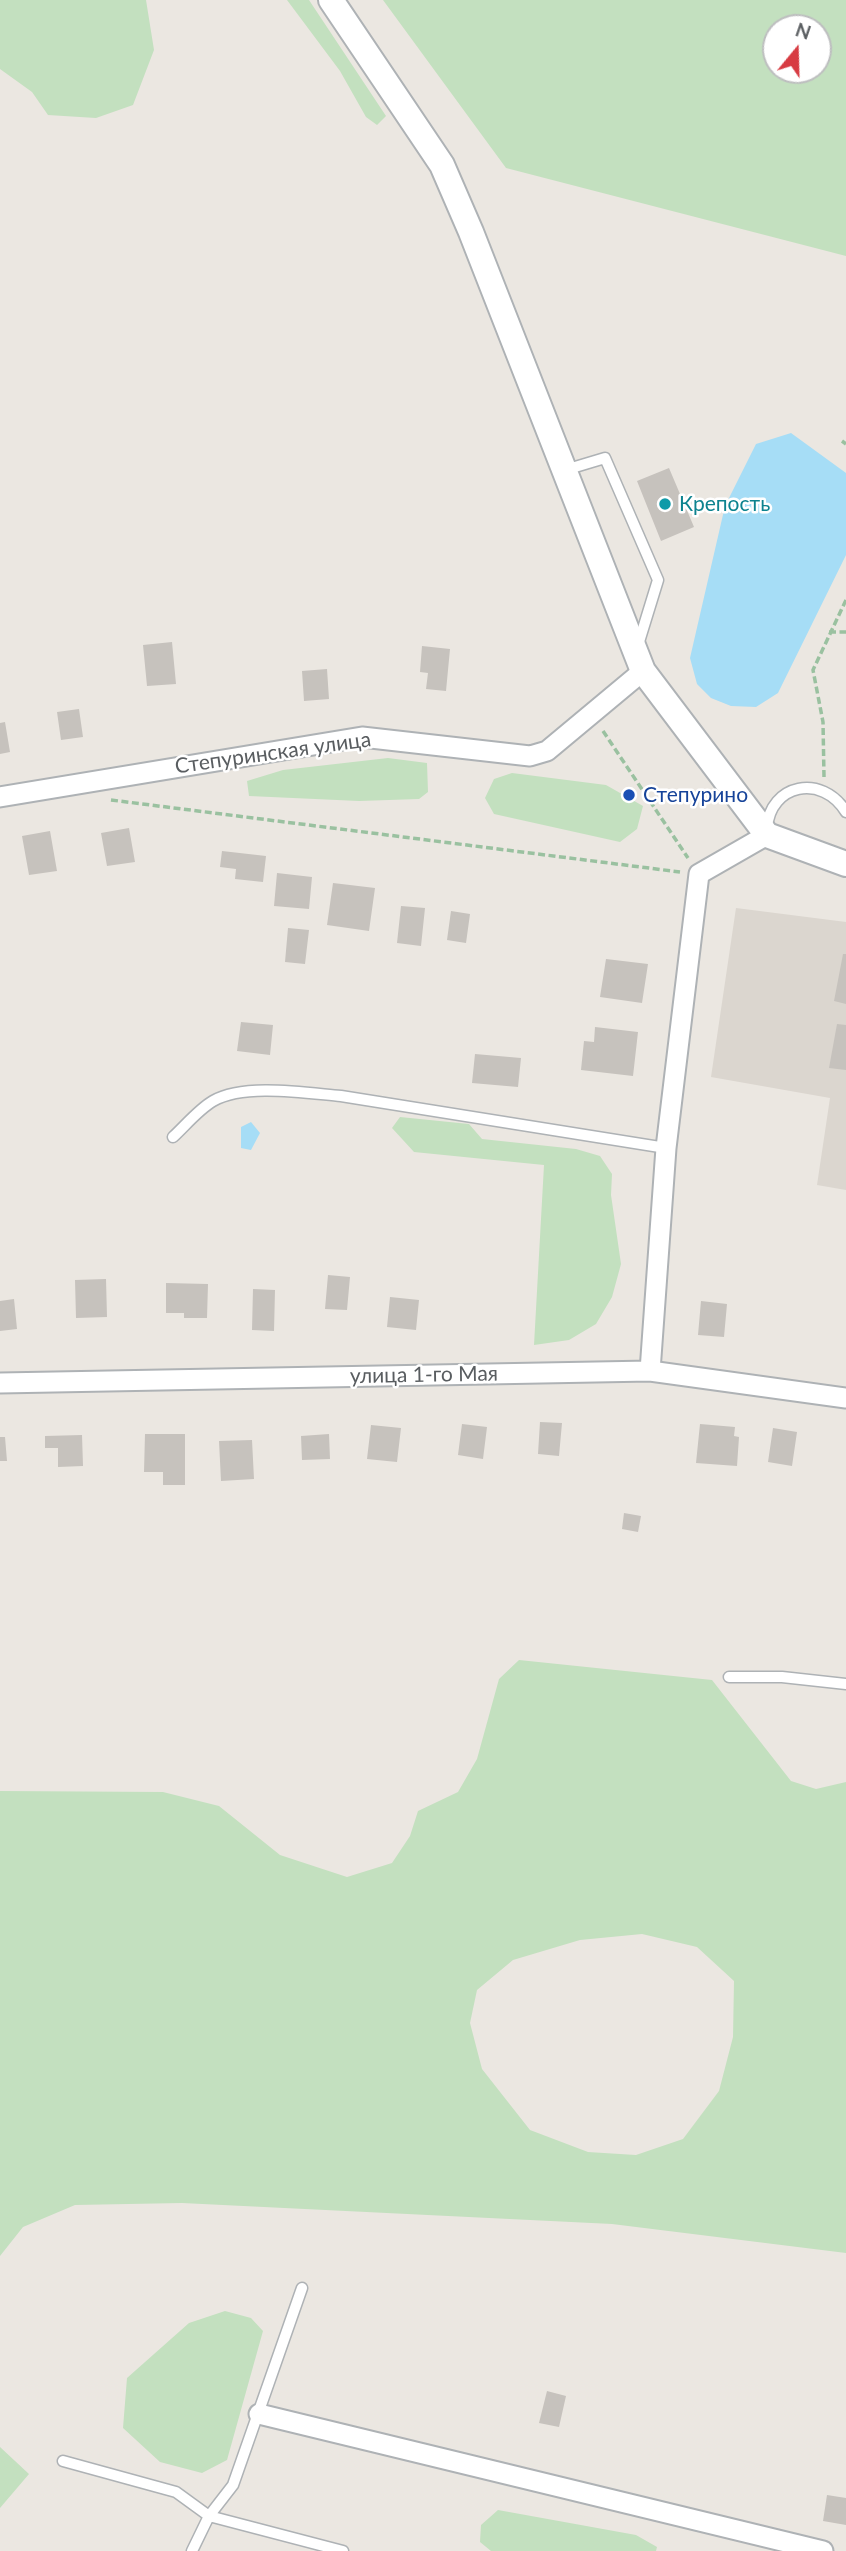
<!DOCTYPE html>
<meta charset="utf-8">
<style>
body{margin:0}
#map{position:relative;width:846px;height:2551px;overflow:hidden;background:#ebe7e1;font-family:Lato,sans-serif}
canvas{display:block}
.north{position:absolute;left:762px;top:14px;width:70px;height:70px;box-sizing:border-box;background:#fff;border:2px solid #bdbebf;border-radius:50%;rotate:19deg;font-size:19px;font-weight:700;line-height:28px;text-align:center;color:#595d60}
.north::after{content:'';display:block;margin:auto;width:24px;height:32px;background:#d73b42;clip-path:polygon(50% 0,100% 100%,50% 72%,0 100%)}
</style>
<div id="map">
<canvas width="846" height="2551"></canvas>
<div class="north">N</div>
</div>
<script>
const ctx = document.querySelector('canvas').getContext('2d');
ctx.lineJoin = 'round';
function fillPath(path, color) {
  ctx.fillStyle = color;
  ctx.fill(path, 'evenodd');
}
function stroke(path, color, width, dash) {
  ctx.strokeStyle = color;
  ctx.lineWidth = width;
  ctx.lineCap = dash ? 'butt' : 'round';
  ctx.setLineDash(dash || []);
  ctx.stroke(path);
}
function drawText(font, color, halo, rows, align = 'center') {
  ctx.font = font + ' Lato,sans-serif';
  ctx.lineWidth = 5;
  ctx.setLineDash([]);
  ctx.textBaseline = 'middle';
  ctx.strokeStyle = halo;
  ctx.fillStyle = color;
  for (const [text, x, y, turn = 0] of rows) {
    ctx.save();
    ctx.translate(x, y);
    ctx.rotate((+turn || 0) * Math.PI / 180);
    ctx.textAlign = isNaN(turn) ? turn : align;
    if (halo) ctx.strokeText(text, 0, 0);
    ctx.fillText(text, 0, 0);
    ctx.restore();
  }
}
fillPath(new Path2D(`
 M 736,908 L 846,922 L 846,1190 L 817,1185 L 830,1098 L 711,1077 Z`), '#dbd6cf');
fillPath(new Path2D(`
 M 0,0 L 146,0 L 154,50 L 133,105 L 96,118 L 48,115 L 32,92 L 0,69 Z
 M 287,0 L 309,0 L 386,116 L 377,125 L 366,117 L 340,71 Z
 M 383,0 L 846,0 L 846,256 L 506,168 ZM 776,28 L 818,28 L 818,70 L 776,70 Z
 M 388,758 L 427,763 L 428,792 L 419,799 L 359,801 L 249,796 L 247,781 L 283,770 Z
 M 512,773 L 606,785 L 643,806 L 637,829 L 620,842 L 494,814 L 485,798 L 494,779 Z
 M 400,1117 L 469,1124 L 482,1139 L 576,1149 L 600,1156 L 612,1174 L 611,1195 L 621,1264 L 612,1297 L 596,1324 L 569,1340 L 534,1345 L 544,1165 L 414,1152 L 392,1128 Z
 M 519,1660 L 712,1680 L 791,1781 L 816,1789 L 846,1782 L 846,2253 L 612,2224 L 182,2203 L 75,2205 L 23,2227 L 0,2256 L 0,1791 L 163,1792 L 219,1806 L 280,1855 L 347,1877 L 392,1863 L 410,1836 L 418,1811 L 458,1792 L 477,1759 L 499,1679 ZM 642,1934 L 697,1947 L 734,1981 L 733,2037 L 719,2091 L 683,2139 L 636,2155 L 588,2152 L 530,2130 L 482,2069 L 470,2023 L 477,1990 L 513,1960 L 580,1940 Z
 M 225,2311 L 251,2318 L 263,2331 L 227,2460 L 202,2473 L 160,2462 L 123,2428 L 127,2378 L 189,2323 Z
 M 0,2447 L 29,2474 L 0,2508 Z
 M 498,2510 L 636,2535 L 657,2547 L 656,2551 L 491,2551 L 480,2542 L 481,2525 Z`), '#c3e0bf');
fillPath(new Path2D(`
 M 791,433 L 846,473 L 846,555 L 778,693 L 756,707 L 731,706 L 711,698 L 697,684 L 690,658 L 725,506 L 756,444 Z
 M 251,1122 L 260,1133 L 251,1150 L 241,1148 L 241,1127 Z`), '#a6ddf6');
fillPath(new Path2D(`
 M 669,468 L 694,527 L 661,541 L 637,481 Z
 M 172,642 L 176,684 L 147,686 L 143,645 Z
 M 422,646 L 450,649 L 446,691 L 426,689 L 428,673 L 420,672 Z
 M 327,669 L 329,699 L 304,701 L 302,671 Z
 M 79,709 L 83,737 L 61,740 L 57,712 Z
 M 5,722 L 10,752 L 0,754 L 0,723 Z
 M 129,828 L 135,862 L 107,866 L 101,833 Z
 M 50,831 L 57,871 L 29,875 L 22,836 Z
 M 222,851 L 266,856 L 263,882 L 235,879 L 236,869 L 220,867 Z
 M 277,873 L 312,877 L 309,909 L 274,906 Z
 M 333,883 L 375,888 L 369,931 L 327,925 Z
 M 401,906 L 425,908 L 421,946 L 397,943 Z
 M 451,911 L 470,914 L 466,943 L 447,940 Z
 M 288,928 L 309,930 L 305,964 L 285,962 Z
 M 843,954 L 846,954 L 846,1004 L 834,1001 Z
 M 606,959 L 648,964 L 642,1003 L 600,997 Z
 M 241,1022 L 273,1025 L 270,1055 L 237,1051 Z
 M 837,1024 L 846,1025 L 846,1070 L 829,1068 Z
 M 595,1027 L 638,1032 L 633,1076 L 581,1070 L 584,1041 L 594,1042 Z
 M 475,1054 L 521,1058 L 518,1087 L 472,1083 Z
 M 328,1275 L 350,1277 L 347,1310 L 325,1309 Z
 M 106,1279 L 107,1317 L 76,1318 L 75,1280 Z
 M 166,1283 L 208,1284 L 207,1318 L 184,1318 L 184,1313 L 166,1313 Z
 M 253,1289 L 275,1290 L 274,1331 L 252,1330 Z
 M 390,1297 L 419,1300 L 416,1330 L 387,1327 Z
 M 14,1299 L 17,1329 L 0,1331 L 0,1301 Z
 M 701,1301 L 727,1304 L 724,1337 L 698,1335 Z
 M 540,1422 L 562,1423 L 559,1456 L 538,1454 Z
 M 462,1424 L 487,1427 L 483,1459 L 458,1455 Z
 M 700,1424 L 735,1427 L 734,1436 L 739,1437 L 737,1466 L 696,1463 Z
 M 371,1425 L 401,1428 L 397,1462 L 367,1459 Z
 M 773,1428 L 797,1432 L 792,1466 L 768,1462 Z
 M 145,1434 L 185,1434 L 185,1485 L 163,1485 L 163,1472 L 144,1472 Z
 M 329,1434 L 330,1459 L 302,1460 L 301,1436 Z
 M 82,1435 L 83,1466 L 58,1467 L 58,1448 L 45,1448 L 45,1436 Z
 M 0,1437 L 5,1437 L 7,1461 L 0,1461 Z
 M 252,1440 L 254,1479 L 221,1481 L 219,1441 Z
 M 624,1513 L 641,1516 L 638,1532 L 622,1529 Z
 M 547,2391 L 566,2396 L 559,2427 L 539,2423 Z
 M 827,2495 L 846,2498 L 846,2525 L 823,2521 Z`), '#c6c2bd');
const service = new Path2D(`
 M 565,470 L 605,458 L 658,580 L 638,645
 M 767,828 C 770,784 822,773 846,812
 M 173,1137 C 185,1126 199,1109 213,1101 C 244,1083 306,1093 341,1096 L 666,1148
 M 729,1677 L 782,1677 L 846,1684
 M 63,2461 L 176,2492 L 209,2516 L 343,2551
 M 192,2551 L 209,2516 L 233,2485 L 302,2288`);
const minor = new Path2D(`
 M 0,797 L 362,737 L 530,756 L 547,751 L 643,671
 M 650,1371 L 666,1148 L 699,874 L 767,835
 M 0,1383 L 650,1371 L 846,1398
 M 259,2414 L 823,2551`);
const tertiary = new Path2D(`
 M 331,0 L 442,165 L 471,232 L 643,671 L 767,835 L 846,864`);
stroke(service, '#aeb2b5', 13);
stroke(minor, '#aeb2b5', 23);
stroke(tertiary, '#aeb2b5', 28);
stroke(new Path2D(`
 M 842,441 L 846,444
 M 829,632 L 846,632
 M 603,731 L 688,858
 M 824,777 L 823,722 L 813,670 L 846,600
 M 111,800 L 680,872`), '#9ac1a0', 3.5, [7, 3.5]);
stroke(service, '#fff', 10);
stroke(minor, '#fff', 19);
stroke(tertiary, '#fff', 24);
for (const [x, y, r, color] of [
 [665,504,7,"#0f9aa8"],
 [629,795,7,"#1a4fb4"]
]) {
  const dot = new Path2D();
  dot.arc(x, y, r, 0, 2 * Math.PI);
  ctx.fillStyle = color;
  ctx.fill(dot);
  stroke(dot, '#fff', 2.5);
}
drawText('21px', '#0d838f', '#fff', [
 ["Крепость",679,504]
], 'left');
drawText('21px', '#595d60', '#fff', [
 ["Степуринская улица",273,753,-8],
 ["улица 1-го Мая",424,1375,-1]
]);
drawText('21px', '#164399', '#fff', [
 ["Степурино",643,795]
], 'left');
</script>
